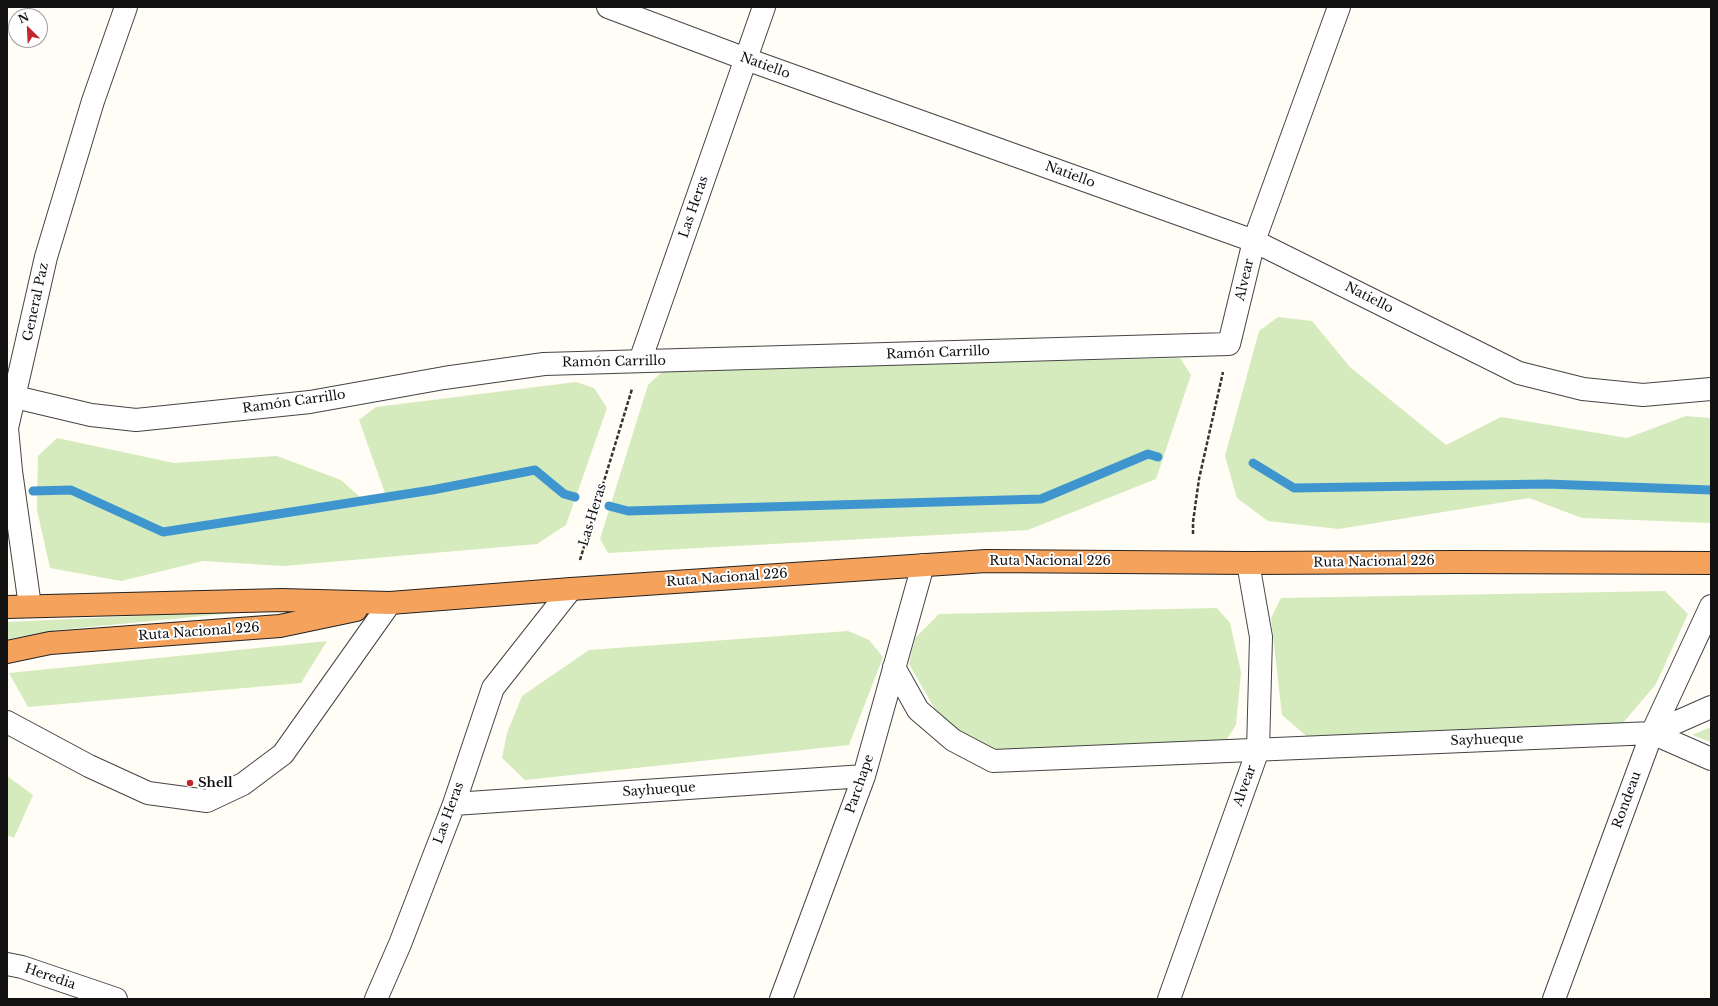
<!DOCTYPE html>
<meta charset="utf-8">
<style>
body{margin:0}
#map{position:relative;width:1718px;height:1006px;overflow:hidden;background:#fffdf5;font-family:"Libre Baskerville",serif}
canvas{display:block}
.frame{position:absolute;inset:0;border:8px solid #111;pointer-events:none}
.north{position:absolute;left:8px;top:8px;width:40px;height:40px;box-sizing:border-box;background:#fff;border:1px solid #a0a0a0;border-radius:50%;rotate:336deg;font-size:11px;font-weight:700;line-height:16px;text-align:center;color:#111}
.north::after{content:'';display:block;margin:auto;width:14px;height:18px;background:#c4262e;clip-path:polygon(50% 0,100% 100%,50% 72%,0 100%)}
</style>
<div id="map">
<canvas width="1718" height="1006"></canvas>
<div class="frame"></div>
<div class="north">N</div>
</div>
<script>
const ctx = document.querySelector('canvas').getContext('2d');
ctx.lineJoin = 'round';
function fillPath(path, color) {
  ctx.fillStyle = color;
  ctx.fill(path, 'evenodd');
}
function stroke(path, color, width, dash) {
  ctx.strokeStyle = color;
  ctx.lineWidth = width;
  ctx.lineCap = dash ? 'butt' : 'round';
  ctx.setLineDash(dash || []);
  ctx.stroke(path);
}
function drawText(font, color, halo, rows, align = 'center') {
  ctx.font = font + ' "Libre Baskerville",serif';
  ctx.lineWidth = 4;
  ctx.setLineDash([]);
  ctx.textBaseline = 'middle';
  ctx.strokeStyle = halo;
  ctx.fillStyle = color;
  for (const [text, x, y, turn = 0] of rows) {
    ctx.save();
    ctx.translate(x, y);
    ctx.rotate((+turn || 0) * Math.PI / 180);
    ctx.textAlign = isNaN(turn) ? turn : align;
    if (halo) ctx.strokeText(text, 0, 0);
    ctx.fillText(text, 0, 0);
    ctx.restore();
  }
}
fillPath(new Path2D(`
 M 1278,317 L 1312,321 L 1350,367 L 1446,445 L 1501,417 L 1627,438 L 1686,416 L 1711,418 L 1711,523 L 1582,518 L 1529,498 L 1339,529 L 1268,521 L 1237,498 L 1225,456 L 1259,331 Z
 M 1180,358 L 1191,375 L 1156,479 L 1028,530 L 608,553 L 600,539 L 648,385 L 664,370 Z
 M 576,382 L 594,388 L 607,408 L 566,525 L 537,544 L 283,566 L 203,561 L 121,581 L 50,568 L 37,510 L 38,456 L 57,438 L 174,463 L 277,456 L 341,480 L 362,499 L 386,496 L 359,420 L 376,407 Z
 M 1665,591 L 1688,614 L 1656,684 L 1623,723 L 1311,740 L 1282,715 L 1271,618 L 1281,598 Z
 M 1217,608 L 1230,623 L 1241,672 L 1236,725 L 1225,742 L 1013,751 L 986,750 L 943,723 L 909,664 L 915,638 L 939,614 Z
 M 265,610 L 58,630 L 7,639 L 7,622 Z
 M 848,631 L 869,640 L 883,657 L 849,745 L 525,780 L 502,758 L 507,733 L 522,696 L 589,650 Z
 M 327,641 L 301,683 L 28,707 L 9,673 Z
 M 1711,727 L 1711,742 L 1692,735 Z
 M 7,776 L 33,795 L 14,838 L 7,835 Z`), '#d5ebbd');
stroke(new Path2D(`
 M 1253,463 L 1294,488 L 1547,484 L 1711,490
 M 33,491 L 71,490 L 163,532 L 432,490 L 535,470 L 564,494 L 575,497
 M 609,506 L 628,511 L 1041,499 L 1148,454 L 1158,457`), '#3f96cf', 9);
const minor = new Path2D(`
 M 608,7 L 746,59 L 1254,241 L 1519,373 L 1583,389 L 1643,395 L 1711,389
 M 640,361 L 764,7
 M 7,393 L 15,397 L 91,415 L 136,420 L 310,402 L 444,378 L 544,364 L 1229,344 L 1254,241 L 1339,7
 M 30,606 L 11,471 L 7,428 L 46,257 L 93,101 L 126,7
 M 894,667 L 918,710 L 953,740 L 993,761 L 1652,733 L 1711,759
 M 7,722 L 89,766 L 148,793 L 207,801 L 243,784 L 283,754 L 390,603
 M 1652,733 L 1711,707
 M 454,804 L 864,776
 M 7,964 L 22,967 L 116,999
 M 376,999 L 400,944 L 454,804 L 493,688 L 571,589
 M 781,999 L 864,776 L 923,565
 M 1169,999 L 1258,750 L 1261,637 L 1248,563
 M 1554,999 L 1652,733 L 1711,606`);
const highway = new Path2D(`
 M 7,607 L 282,600 L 390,603 L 571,589 L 986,561 L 1248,563 L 1456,562 L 1711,563
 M 7,652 L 50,643 L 280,626 L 356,610`);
stroke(minor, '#444', 24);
stroke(highway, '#222', 24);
stroke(new Path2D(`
 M 1193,534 L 1193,522 L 1199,479 L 1223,372
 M 580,560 L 632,389`), '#333', 2.5, [4, 2]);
stroke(minor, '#fff', 22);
stroke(highway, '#f5a25d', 22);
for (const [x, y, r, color] of [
 [190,783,4,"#c4262e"]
]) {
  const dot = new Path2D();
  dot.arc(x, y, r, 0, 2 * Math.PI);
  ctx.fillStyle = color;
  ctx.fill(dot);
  stroke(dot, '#fff', 1.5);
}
drawText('13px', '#111', '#fff', [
 ["Natiello",765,66,20],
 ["Natiello",1070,175,20],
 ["Las Heras",694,207,-71],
 ["Alvear",1245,280,-77],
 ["Natiello",1369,298,27],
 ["General Paz",36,302,-78],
 ["Ramón Carrillo",938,353,-2],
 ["Ramón Carrillo",614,362,-1],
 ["Ramón Carrillo",294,402,-8],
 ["Las Heras",593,515,-73],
 ["Ruta Nacional 226",1050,561],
 ["Ruta Nacional 226",1374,562,-1],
 ["Ruta Nacional 226",727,578,-4],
 ["Ruta Nacional 226",199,632,-4],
 ["Sayhueque",1487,740,-2],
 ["Parchape",860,784,-71],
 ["Alvear",1245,786,-70],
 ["Sayhueque",659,790,-4],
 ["Rondeau",1627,800,-70],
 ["Las Heras",449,813,-70],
 ["Heredia",50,977,19]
]);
drawText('bold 13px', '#111', '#fff', [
 ["Shell",198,783]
], 'left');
</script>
